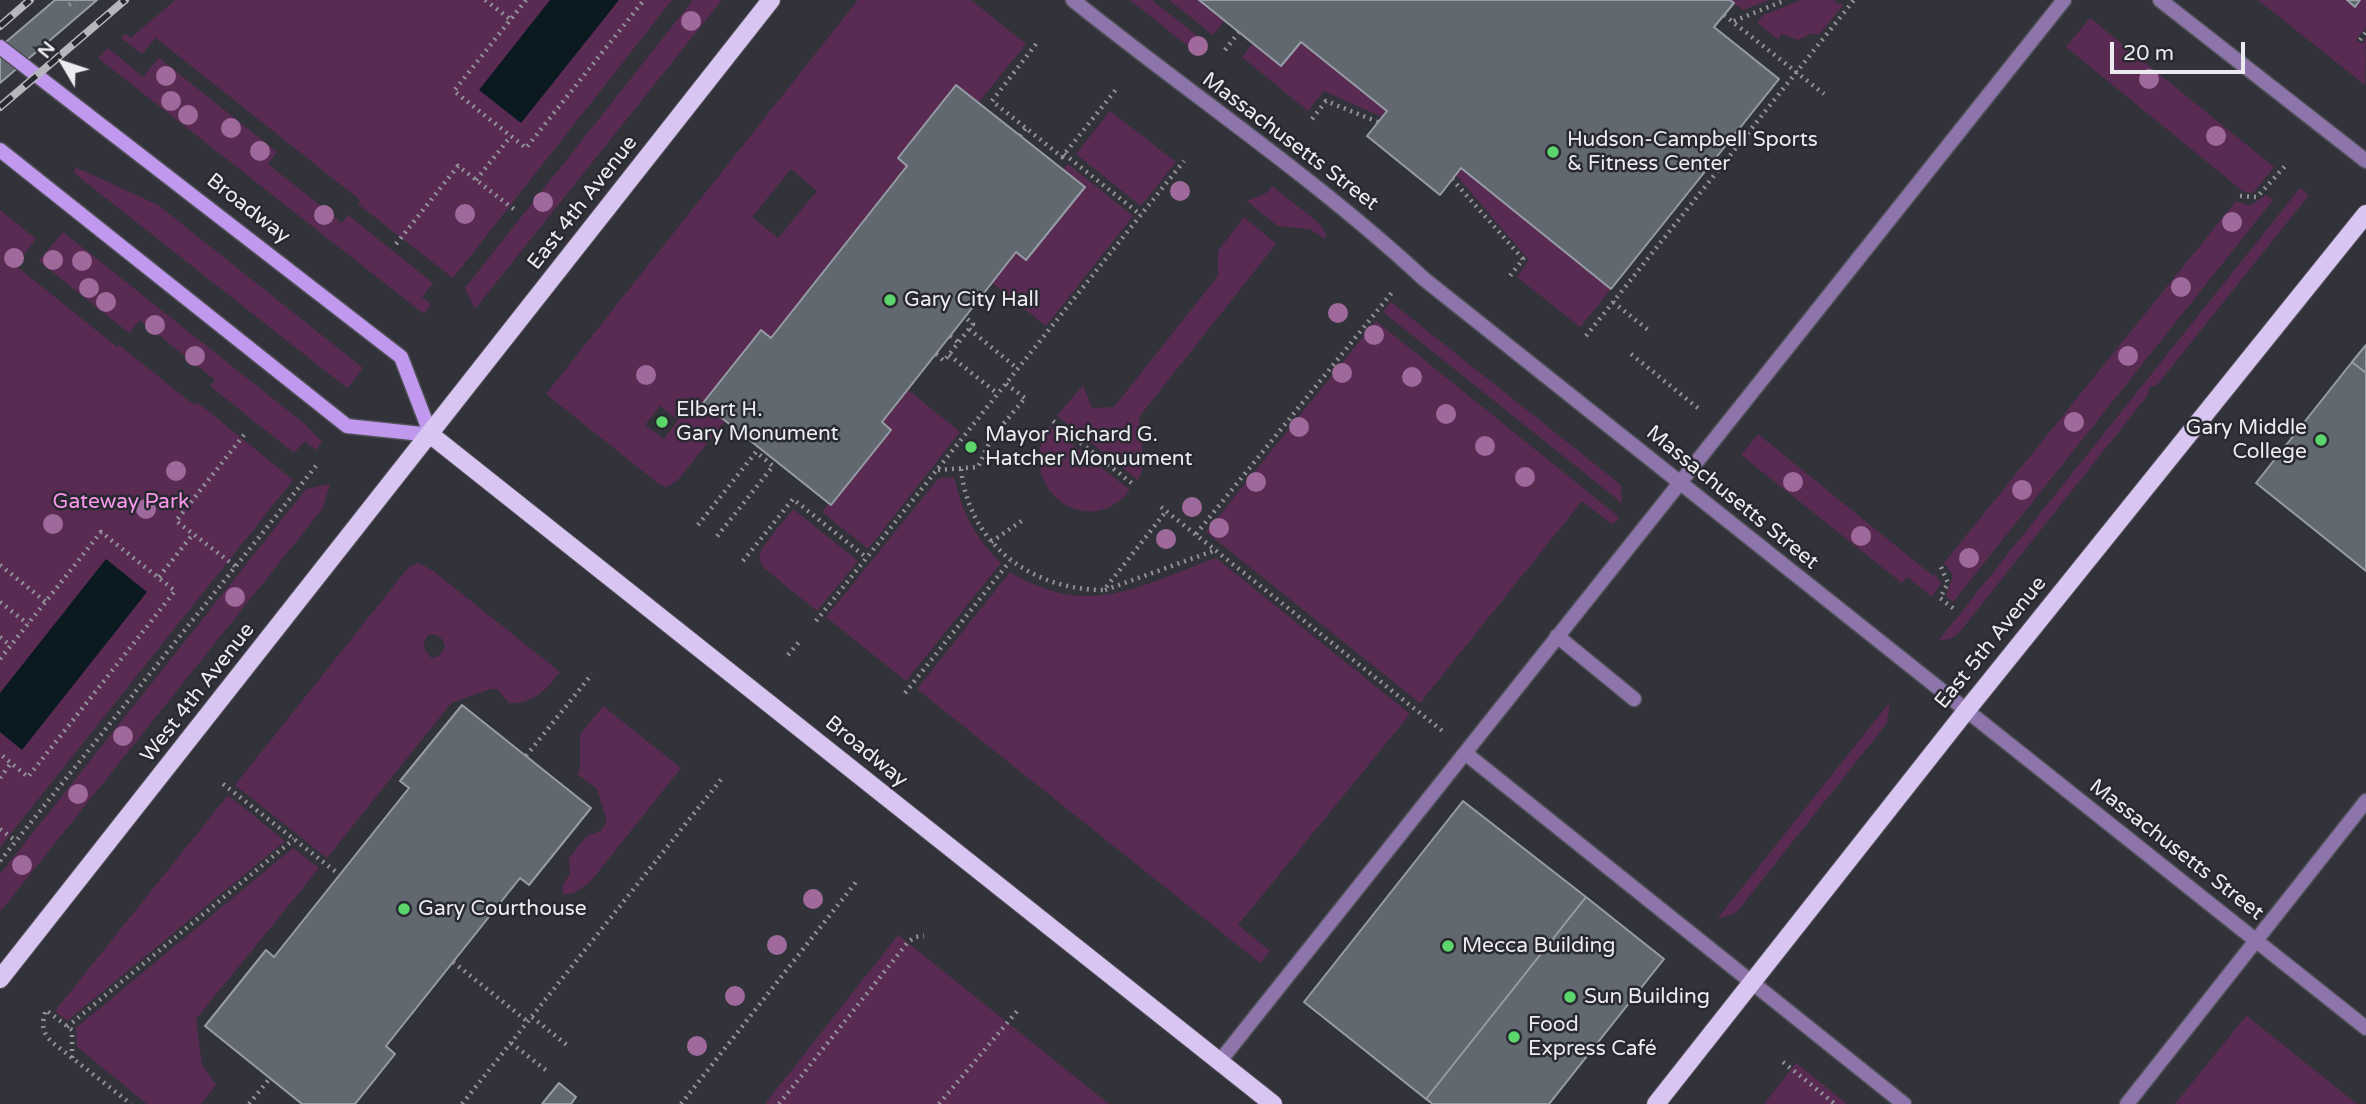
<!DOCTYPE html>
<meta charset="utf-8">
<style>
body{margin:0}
#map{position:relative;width:2366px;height:1104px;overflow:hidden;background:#32333a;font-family:"Varela Round",sans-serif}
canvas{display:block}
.north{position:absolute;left:28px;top:28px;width:70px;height:70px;-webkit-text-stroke:5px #282930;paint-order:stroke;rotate:309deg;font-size:19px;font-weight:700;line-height:28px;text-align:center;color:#ebebf0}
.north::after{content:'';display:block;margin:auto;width:24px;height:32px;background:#ebebf0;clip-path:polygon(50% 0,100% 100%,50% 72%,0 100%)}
.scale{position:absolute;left:2110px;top:42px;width:135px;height:32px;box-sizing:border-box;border:4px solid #ebebf0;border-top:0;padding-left:9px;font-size:21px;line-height:24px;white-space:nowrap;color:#ebebf0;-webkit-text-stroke:5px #282930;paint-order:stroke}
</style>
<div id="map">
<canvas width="2366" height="1104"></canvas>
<div class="north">N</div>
<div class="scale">20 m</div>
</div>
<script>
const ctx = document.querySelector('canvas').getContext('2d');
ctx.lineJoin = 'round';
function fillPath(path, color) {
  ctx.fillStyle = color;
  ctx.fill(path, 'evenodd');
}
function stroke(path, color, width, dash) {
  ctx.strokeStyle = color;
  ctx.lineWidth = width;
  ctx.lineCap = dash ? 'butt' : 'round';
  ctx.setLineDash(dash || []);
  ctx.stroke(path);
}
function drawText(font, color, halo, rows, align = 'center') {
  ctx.font = font + ' "Varela Round",sans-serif';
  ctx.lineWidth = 5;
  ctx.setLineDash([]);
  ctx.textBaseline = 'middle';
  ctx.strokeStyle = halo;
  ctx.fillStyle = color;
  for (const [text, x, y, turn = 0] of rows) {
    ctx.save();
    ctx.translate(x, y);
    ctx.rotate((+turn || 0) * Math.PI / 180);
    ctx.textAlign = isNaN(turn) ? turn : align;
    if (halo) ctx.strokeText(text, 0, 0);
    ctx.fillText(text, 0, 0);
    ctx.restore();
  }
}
fillPath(new Path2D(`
 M 175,0 L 672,0 L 453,278 L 358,204 L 360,200 L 156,38 L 142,54 L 121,38 L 126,34 L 131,38 Z
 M 693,0 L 722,0 L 475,309 L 465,288 Z
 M 858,0 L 971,0 L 1026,44 L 978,103 L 956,86 L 898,158 L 907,166 L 771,338 L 761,330 L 703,403 L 725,421 L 677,481 L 666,487 L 659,484 L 546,394 ZM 791,169 L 817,191 L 778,238 L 752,217 ZM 660,406 L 678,420 L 664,439 L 645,425 Z
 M 1130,0 L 1152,0 L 1206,43 L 1194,51 Z
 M 1169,0 L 1199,0 L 1225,20 L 1213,35 Z
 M 1730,0 L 1769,0 L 1743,10 Z
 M 1801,0 L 1834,0 L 1837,4 L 1844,4 L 1819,35 L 1812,33 L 1798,40 L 1781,34 L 1779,40 L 1757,23 L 1763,15 Z
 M 2258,0 L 2347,0 L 2355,7 L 2360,0 L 2366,0 L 2366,27 L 2356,40 L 2363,44 L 2366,36 L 2365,85 Z
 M 2090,18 L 2274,167 L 2253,193 L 2244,192 L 2066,47 Z
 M 1301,42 L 1387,111 L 1382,117 L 1324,91 L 1308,111 L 1242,57 L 1253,43 Z
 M 108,48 L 143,77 L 159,58 L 277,152 L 268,164 L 342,223 L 348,215 L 433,283 L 422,297 L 431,304 L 424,314 L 98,58 Z
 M 1110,111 L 1176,162 L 1141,206 L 1076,154 Z
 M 1068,164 L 1133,216 L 1046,326 L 992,283 L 1016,252 L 1027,260 L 1084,187 L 1063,170 Z
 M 75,167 L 158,205 L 363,368 L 347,388 L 74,173 Z
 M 1461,168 L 1611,289 L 1580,327 L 1517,277 L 1529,260 L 1456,175 Z
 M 1272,186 L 1320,224 L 1326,234 L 1325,239 L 1310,229 L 1278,226 L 1247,201 L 1268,192 Z
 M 2300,188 L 2309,195 L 2157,385 L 2149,387 L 2148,395 L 1958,634 L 1950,639 L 1939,640 Z
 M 2266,195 L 2273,200 L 1953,602 L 1946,596 L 1953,575 L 1944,563 L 2236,201 L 2250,206 Z
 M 0,210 L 36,239 L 15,265 L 117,347 L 119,345 L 194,405 L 197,402 L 293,480 L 0,847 Z
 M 1244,217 L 1276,244 L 1139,417 L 1144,465 L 1138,480 L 1057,416 L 1083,385 L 1092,408 L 1114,407 L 1218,276 L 1218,251 Z
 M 63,232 L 306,425 L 322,442 L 316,450 L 305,441 L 294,453 L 210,386 L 215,380 L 140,320 L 129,333 L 39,261 Z
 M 1391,302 L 1621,485 L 1622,503 L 1383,312 Z
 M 1376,321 L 1619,517 L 1613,525 L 1582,501 L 1420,703 L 1206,532 Z
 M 907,389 L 960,432 L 868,549 L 822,512 L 891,430 L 882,422 Z
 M 1049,426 L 1130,490 C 1087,544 1013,486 1049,426 Z
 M 1758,434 L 1933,576 L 1935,574 L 1941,583 L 1932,597 L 1907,577 L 1902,583 L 1741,455 Z
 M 954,477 C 962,512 975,538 1001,563 L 906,681 L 826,617 L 938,479 Z
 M 330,484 L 323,508 L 0,912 L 0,874 L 306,489 Z
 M 793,509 L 858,561 L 817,611 L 764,568 L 759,559 L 762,548 Z
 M 1216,558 L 1410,714 L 1238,925 L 1270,951 L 1260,963 L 917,689 L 1010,572 C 1090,620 1138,586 1216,558 Z
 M 418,563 L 432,570 L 560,672 C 546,690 534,704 509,703 L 497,689 L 491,689 L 453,702 L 448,707 L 327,858 L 235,785 L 408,568 ZM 435,634 L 443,640 L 445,647 L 439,656 L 431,658 L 423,646 L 427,636 Z
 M 1890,702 L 1887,723 L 1736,913 L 1717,919 Z
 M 603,706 L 681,768 L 590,882 L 574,893 L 563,895 L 562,886 L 570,874 L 569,858 L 587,836 L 601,831 L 607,821 L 597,789 L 577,774 L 580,769 L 580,735 Z
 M 228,795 L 285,841 L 67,1021 L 55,1011 Z
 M 293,848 L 319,868 L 196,1019 L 202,1065 L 216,1085 L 201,1104 L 147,1104 L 77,1047 L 76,1028 Z
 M 898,935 L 1109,1104 L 765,1104 Z
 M 2246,1016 L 2247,1016 L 2357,1104 L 2175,1104 Z
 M 1796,1063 L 1842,1100 L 1847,1104 L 1764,1104 Z`), '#592b53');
fillPath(new Path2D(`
 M 550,0 L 619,0 L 521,123 L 479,90 Z
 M 106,559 L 147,592 L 22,750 L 0,732 L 0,693 Z`), '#0a1a20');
const building = new Path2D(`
 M 55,0 L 97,0 L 0,83 L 0,47 Z
 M 1199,0 L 1730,0 L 1734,3 L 1714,27 L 1779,79 L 1611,289 L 1461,168 L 1440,195 L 1367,136 L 1387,111 L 1301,42 L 1281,66 Z
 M 2347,0 L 2360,0 L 2355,7 Z
 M 956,85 L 1085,187 L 1026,260 L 1016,252 L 984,293 L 882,422 L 891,430 L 831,505 L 703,403 L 761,330 L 771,338 L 907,166 L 898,158 Z
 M 2366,345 L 2366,373 L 2352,362 Z
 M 2352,362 L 2366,373 L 2366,571 L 2256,483 Z
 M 462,705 L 591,808 L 529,885 L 520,878 L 386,1046 L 395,1054 L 355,1104 L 302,1104 L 205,1026 L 266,950 L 274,957 L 409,788 L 400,781 Z
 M 1463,801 L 1586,897 L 1426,1099 L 1304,1002 Z
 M 1586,897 L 1664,959 L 1549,1104 L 1433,1104 L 1426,1099 Z
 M 559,1083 L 576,1097 L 571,1104 L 542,1104 Z`);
fillPath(building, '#626870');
stroke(building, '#969da5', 2);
const service = new Path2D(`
 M 1557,636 L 1634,699
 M 1465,753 L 1904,1104
 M 1220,1061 L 2064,0
 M 2127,1104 L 2366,801`);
const minor = new Path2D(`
 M 2160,0 L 2366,161`);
const tertiary = new Path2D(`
 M 1073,0 C 1190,94 1314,177 1424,279 L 2366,1028`);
const secondary = new Path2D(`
 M 0,47 L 401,357 L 431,435 L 347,426 L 0,150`);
const primary = new Path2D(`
 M 431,435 L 1273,1104
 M 0,979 L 771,0
 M 1656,1104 L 1966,711 L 2366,214`);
stroke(service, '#505057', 17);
stroke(minor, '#505057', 17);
stroke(tertiary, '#505057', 17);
stroke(secondary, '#505057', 17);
stroke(primary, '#505057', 20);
stroke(new Path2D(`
 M 485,0 L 510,19
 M 526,0 L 454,91 L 526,148 L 644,0
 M 69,5 L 75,0
 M 1724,15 L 1824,94
 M 1734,21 L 1786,0
 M 2360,40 L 2366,32
 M 1036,44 L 992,101 L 1062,157 L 1118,87
 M 1225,50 L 1239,32
 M 1312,119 L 1326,101 L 1378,122
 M 1020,136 L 1026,128
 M 1064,154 L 1141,215
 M 1452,179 L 1523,259 L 1510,276
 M 476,180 L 511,136
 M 2240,196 L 2257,197 L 2286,165
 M 396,244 L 458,166 L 515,210
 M 1613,302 L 1648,330
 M 969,329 L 1018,369
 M 950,336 L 958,342
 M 1586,336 L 1854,0
 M 936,354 L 944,361 L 973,324 L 965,317
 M 1631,354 L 1699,409
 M 949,355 L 998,394
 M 1006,384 L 1025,398
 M 1053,421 L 1134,485
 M 961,469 C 969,544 1031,590 1104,590 L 1167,510
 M 938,470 L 978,467 L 991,439 L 1025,398
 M 1161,507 L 1445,733
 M 698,525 L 756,452 L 773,466 L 715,539
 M 1196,534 L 1394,290
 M 991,542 L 1023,520
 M 743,561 L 793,499 L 867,558
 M 0,565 L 46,602
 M 235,566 L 176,521 L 247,431
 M 1941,567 L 1948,583 L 1940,598 L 1954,609
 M 159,577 L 193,534
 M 1105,590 L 1216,550
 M 0,602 L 28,624
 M 816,621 L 1184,161
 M 0,637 L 11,646
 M 788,655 L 799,642
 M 0,659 L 101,532 L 175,591 L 28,777 L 0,754
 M 905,693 L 1010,561
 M 526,756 L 592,674
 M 0,778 L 11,763
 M 223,784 L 340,875
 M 0,829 L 16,841
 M 0,861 L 316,466
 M 453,962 L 528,1022
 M 532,1017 L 568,1046
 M 67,1027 L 294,839
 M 511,1043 L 547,1071
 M 72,1058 L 72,1030 L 46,1010 C 41,1024 42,1033 53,1043 L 131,1104
 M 1783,1062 L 1835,1104
 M 249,1104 L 270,1078
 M 462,1104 L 723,777
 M 681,1104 L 856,882
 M 779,1104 L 908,942 L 915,937 L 924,936
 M 939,1104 L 1018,1010`), '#919197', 4.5, [2, 5]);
stroke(service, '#8d74aa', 14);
stroke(minor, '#8d74aa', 14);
stroke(tertiary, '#8d74aa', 14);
stroke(secondary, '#c098ed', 14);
stroke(primary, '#d9c5f1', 18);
const rail = new Path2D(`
 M 0,26 L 30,0
 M 0,107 L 125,0`);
stroke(rail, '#b6b6bc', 8);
stroke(rail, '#282930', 5, [16]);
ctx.fillStyle = '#9f6a9b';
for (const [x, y] of [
 [691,21],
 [1198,46],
 [166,76],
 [2149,79],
 [171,101],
 [188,115],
 [231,128],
 [2216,136],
 [260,151],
 [1180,191],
 [543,202],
 [465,214],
 [324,215],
 [2232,222],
 [14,258],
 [53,260],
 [82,261],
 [2181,287],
 [89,288],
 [106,302],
 [1338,313],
 [155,325],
 [1374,335],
 [195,356],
 [2128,356],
 [1342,373],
 [646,375],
 [1412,377],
 [1446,414],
 [2074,422],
 [1299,427],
 [1485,446],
 [176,471],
 [1525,477],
 [1256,482],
 [1793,482],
 [2022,490],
 [1192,507],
 [146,509],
 [53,524],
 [1219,528],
 [1861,536],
 [1166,539],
 [1969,558],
 [235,597],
 [123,736],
 [78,794],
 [22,865],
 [813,899],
 [777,945],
 [735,996],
 [697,1046]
]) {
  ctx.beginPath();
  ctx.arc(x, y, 10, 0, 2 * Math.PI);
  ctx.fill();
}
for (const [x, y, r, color] of [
 [1553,152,7,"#5cd56d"],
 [890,300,7,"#5cd56d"],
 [662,422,7,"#5cd56d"],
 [2321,440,7,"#5cd56d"],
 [971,447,7,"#5cd56d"],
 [404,909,7,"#5cd56d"],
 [1448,946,7,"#5cd56d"],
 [1570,997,7,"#5cd56d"],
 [1514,1037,7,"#5cd56d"]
]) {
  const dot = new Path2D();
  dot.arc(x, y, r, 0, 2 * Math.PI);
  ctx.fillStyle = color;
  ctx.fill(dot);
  stroke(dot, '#282930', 2.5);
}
drawText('21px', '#ebebf0', '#282930', [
 ["Hudson-Campbell Sports",1567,140],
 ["& Fitness Center",1567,164],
 ["Gary City Hall",904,300],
 ["Elbert H.",676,410],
 ["Gary Monument",676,434],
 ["Gary Middle",2307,428,"right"],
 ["College",2307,452,"right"],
 ["Mayor Richard G.",985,435],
 ["Hatcher Monuument",985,459],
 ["Gary Courthouse",418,909],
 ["Mecca Building",1462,946],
 ["Sun Building",1584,997],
 ["Food",1528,1025],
 ["Express Café",1528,1049]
], 'left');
drawText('21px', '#ebebf0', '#282930', [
 ["Massachusetts Street",1290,142,37],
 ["East 4th Avenue",583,203,-52],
 ["Broadway",248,209,38],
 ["Massachusetts Street",1732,498,39],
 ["East 5th Avenue",1991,643,-51],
 ["West 4th Avenue",198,693,-52],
 ["Broadway",866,752,39],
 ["Massachusetts Street",2176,850,38]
]);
drawText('21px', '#f897eb', '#282930', [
 ["Gateway Park",121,502]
]);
</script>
